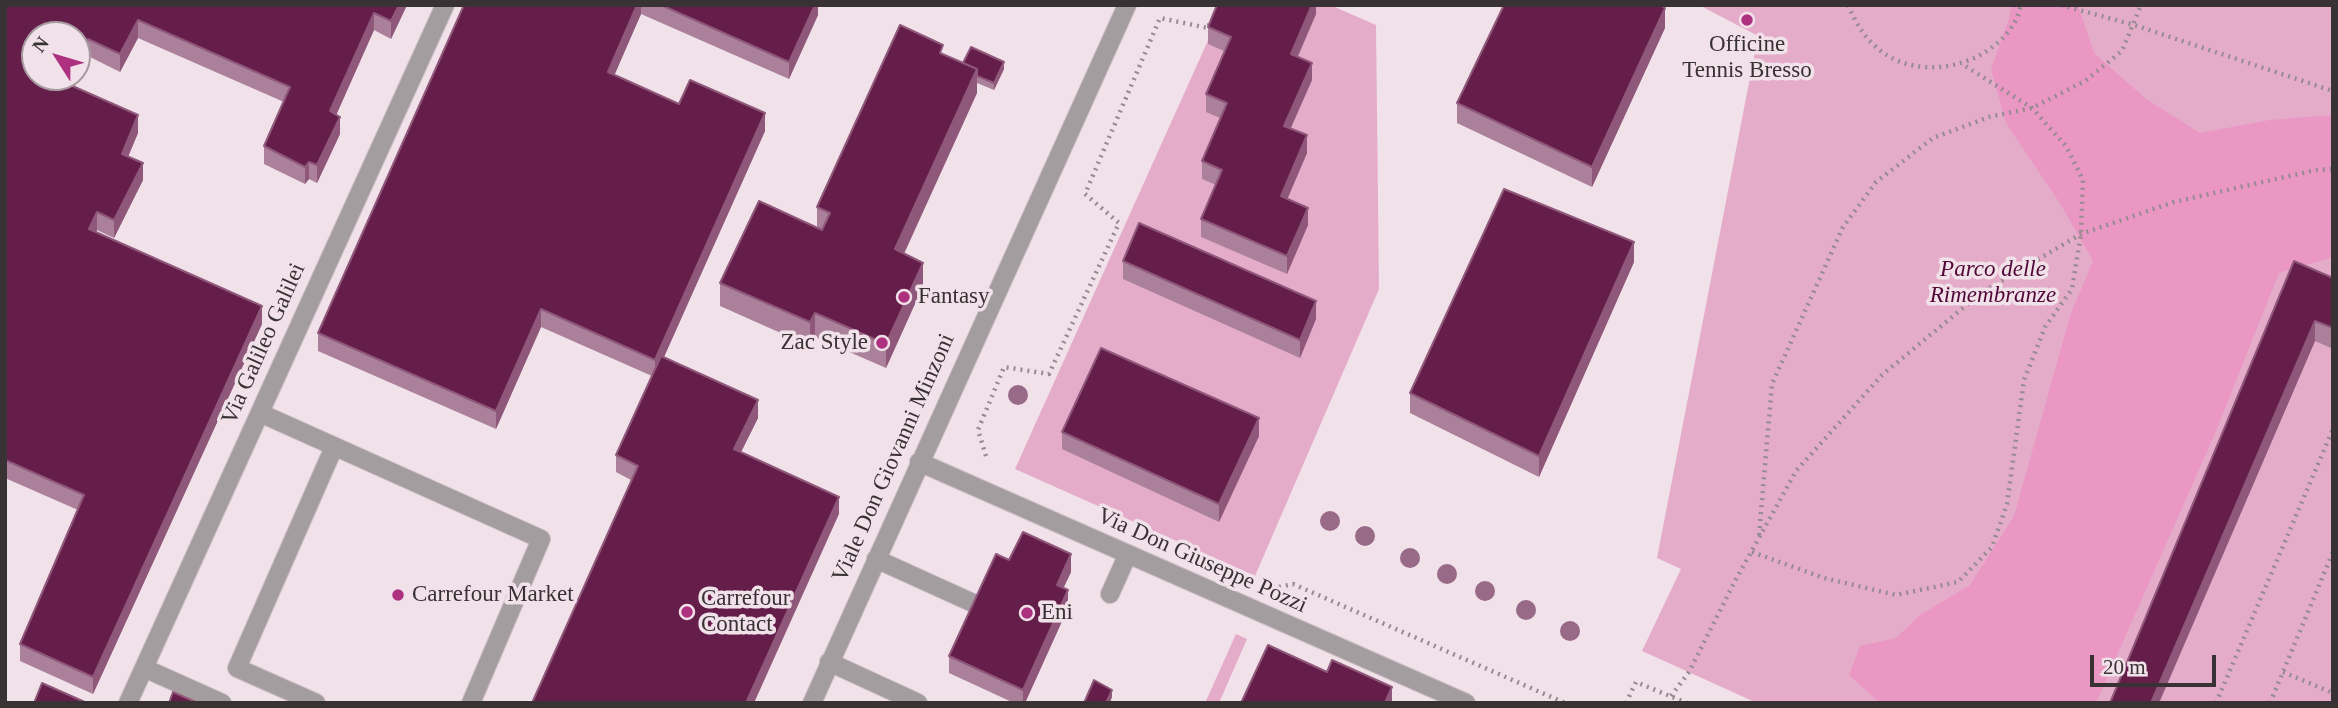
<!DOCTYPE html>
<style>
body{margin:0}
#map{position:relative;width:2338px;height:708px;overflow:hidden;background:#f1e1e9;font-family:Georgia,serif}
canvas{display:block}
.frame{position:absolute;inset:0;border:7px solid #383235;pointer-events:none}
.north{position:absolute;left:21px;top:21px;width:70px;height:70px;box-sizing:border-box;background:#f1e1e9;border:2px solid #a79ba1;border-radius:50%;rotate:307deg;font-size:19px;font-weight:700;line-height:28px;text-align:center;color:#383235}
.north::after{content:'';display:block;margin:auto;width:24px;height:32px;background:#ae3180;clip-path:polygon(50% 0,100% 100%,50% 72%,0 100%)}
.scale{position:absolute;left:2090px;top:655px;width:126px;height:32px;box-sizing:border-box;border:4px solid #383235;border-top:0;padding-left:9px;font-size:21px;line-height:24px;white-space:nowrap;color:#383235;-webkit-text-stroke:5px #f1e1e9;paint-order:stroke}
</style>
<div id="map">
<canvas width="2338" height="708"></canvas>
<div class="frame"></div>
<div class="north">N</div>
<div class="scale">20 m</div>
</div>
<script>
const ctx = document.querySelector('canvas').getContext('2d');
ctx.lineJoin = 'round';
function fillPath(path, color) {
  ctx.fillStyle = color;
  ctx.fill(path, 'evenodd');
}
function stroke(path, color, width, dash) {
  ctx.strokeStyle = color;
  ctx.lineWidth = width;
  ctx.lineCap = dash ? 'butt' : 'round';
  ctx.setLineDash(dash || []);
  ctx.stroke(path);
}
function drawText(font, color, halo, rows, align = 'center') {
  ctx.font = font + ' Georgia,serif';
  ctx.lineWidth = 7;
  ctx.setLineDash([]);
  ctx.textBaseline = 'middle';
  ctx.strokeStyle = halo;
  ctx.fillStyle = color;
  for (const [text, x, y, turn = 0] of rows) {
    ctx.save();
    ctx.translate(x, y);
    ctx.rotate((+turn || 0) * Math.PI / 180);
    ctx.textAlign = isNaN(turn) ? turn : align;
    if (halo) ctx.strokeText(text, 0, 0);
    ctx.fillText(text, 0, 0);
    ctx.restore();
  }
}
fillPath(new Path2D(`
 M 1224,5 L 1330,5 L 1376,25 L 1379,289 L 1255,576 L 1015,469 Z
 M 1699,5 L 2333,5 L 2333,703 L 1757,703 L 1642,651 L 1681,569 L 1657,558 L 1758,36 Z
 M 1236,634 L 1247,639 L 1219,703 L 1205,703 Z`), '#e5acca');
fillPath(new Path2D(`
 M 2011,5 L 2078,5 L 2094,53 L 2146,99 L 2200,133 L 2269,120 L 2333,115 L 2333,257 L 2279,273 L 2216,431 L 2096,703 L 1880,703 L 1849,675 L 1860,646 L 1896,638 L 1920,615 L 1970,585 L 2014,516 L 2071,313 L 2093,261 L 2061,205 L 2006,123 L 1991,69 L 2010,16 Z`), '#ea97c4');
const minor = new Path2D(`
 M 260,413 L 541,539 L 471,703
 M 919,462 L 1466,703
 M 876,559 L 973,603
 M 1110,594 L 1127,556
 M 829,662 L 918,703
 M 144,668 L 222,703
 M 128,703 L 445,5
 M 316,703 L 237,668 L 334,447
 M 812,703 L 1127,5`);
stroke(minor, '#ccbec5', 20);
stroke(new Path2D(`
 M 1848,5 C 1855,21 1862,34 1875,46 C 1914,83 1985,69 2013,25 C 2017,19 2019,12 2021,5
 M 2061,5 L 2134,25 L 2333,91
 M 986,456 L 978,430 L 1004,367 L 1049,374 L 1119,223 L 1085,194 L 1160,18 L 1208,28 L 1210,22
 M 1759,535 L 1772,384 L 1843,227 L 1876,182 L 1933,138 L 1989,117 L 2032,108 L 2085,81 L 2122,51 L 2141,5
 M 1752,552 L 1824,578 L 1896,595 L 1958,582 L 1992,547 L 2007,504 L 2024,380 L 2045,327 L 2072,289 L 2081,234 L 2083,180 L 2066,146 L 2032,108 L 1962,64
 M 1279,587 L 1293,584 L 1565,703
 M 2283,672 L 2333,693
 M 1671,696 L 1689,672 L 1735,581 L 1796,471 L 1882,375 L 1981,293 L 2081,234 L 2174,202 L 2316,170 L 2333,169
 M 1626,703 L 1636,682 L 1687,703
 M 2216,703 L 2333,429
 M 2270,703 L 2333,552`), '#968b91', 4.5, [2, 5]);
stroke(minor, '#a49da0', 18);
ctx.fillStyle = '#996988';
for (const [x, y] of [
 [1018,395],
 [1330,521],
 [1365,536],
 [1410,558],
 [1447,574],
 [1485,591],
 [1526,610],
 [1570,631]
]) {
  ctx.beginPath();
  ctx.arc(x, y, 10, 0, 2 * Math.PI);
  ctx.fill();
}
fillPath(new Path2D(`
 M 5,5 L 407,5 L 391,39 L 374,30 L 336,115 L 340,134 L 317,183 L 309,179 L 305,184 L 264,164 L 264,146 L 284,102 L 138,38 L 120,72 L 88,56 L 74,87 L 138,133 L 128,157 L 143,180 L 114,238 L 97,230 L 96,232 L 262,324 L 93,694 L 20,661 L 20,644 L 78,510 L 5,478 Z
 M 464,5 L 818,5 L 818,15 L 789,79 L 641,14 L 614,75 L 679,104 L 765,131 L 664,357 L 758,418 L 741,452 L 839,514 L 631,480 L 616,472 L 616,455 L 652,376 L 541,327 L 496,429 L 318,351 L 318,333 Z
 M 1316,5 L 1316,14 L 1298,57 L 1312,80 L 1291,128 L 1307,153 L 1287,199 L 1308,225 L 1287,274 L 1201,237 L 1201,219 L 1216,185 L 1202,179 L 1202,161 L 1220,118 L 1206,112 L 1206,94 L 1224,51 L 1208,44 L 1208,27 Z
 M 1665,28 L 1592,187 L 1457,123 L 1457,103 Z
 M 943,54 L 963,63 L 1004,69 L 994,90 L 977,83 L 977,93 L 904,254 L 923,286 L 886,368 L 815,337 L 810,346 L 720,306 L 720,283 L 817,227 L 817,207 Z
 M 1123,261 L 1316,319 L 1300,358 L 1123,279 Z
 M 1634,262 L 1539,477 L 1410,413 L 1410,393 Z
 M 2333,278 L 2333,349 L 2315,341 L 2159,703 Z
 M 1062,432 L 1259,436 L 1219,522 L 1062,449 Z
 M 1009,560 L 1071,572 L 1063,588 L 1068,608 L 1025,703 L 1014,703 L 949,673 L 949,656 Z`), '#ab809a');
fillPath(new Path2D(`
 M 399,5 L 407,5 L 391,39 L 391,21 Z
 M 637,5 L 641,5 L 641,14 L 608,90 L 608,72 Z
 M 815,5 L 818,5 L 818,15 L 789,79 L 789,62 Z
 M 1312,5 L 1316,5 L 1316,14 L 1291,71 L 1291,54 Z
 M 1665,8 L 1665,28 L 1592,187 L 1592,167 Z
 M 374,13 L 374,30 L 330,129 L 330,111 Z
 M 138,20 L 138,38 L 120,72 L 120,54 Z
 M 88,39 L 88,56 L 68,101 L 68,84 L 71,77 L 77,77 L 77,64 Z
 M 1004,62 L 1004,69 L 994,90 L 994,83 Z
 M 1312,63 L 1312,80 L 1284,143 L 1284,126 Z
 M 977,69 L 977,93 L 895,273 L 895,249 Z
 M 765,113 L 765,131 L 655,377 L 655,360 Z
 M 138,115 L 138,133 L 122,171 L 122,154 Z
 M 340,117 L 340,134 L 317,183 L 317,165 Z
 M 1307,135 L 1307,153 L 1281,214 L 1281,196 Z
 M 309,162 L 309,179 L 305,184 L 305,167 Z
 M 143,163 L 143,180 L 114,238 L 114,220 Z
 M 1308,208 L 1308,225 L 1287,274 L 1287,256 Z
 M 97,212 L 97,230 L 89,246 L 89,229 Z
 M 1634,242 L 1634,262 L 1539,477 L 1539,456 Z
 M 923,263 L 923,286 L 886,368 L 886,344 Z
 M 1316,301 L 1316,319 L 1300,358 L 1300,340 Z
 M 262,306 L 262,324 L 93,694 L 93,677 Z
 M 541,309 L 541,327 L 496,429 L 496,411 Z
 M 815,313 L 815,337 L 810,346 L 810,322 Z
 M 2315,321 L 2315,341 L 2159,703 L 2151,703 Z
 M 758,400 L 758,418 L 734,466 L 734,449 Z
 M 1259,418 L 1259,436 L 1219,522 L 1219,504 Z
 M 839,497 L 839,514 L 754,703 L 746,703 Z
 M 1071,554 L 1071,572 L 1057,602 L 1057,585 Z
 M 1068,590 L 1068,608 L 1025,703 L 1023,703 L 1023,690 Z
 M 1392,687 L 1392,703 L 1385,703 Z
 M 1112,690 L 1112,697 L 1110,703 L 1106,703 Z`), '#8f587a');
const building = new Path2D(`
 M 5,5 L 399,5 L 391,21 L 374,13 L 330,111 L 340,117 L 317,165 L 309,162 L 305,167 L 264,146 L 290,87 L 138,20 L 120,54 L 88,39 L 77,64 L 77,35 L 35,35 L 35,77 L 71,77 L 68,84 L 138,115 L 122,154 L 143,163 L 114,220 L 97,212 L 89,229 L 262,306 L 93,677 L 20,644 L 84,495 L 5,460 Z
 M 464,5 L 637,5 L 608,72 L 679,104 L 690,80 L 765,113 L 655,360 L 541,309 L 496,411 L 318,333 Z
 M 661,5 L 815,5 L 789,62 Z
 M 1217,5 L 1312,5 L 1291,54 L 1312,63 L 1284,126 L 1307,135 L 1281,196 L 1308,208 L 1287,256 L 1201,219 L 1222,170 L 1202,161 L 1227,103 L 1206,94 L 1231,37 L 1208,27 Z
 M 1504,5 L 1660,5 L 1665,8 L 1592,167 L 1457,103 Z
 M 900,25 L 943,45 L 940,53 L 977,69 L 895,249 L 923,263 L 886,344 L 815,313 L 810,322 L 720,283 L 759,201 L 822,230 L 830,213 L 817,207 Z
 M 971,47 L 1004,62 L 994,83 L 977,76 L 977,69 L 963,63 Z
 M 1504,189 L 1634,242 L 1539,456 L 1410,393 Z
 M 1139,223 L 1316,301 L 1300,340 L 1123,261 Z
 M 2294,261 L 2333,278 L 2333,328 L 2315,321 L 2151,703 L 2110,703 Z
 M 1101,348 L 1259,418 L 1219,504 L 1062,432 Z
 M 661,356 L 758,400 L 734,449 L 839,497 L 746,703 L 532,703 L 638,466 L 616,455 Z
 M 1023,532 L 1071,554 L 1057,585 L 1068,590 L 1023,690 L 949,656 L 996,554 L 1009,560 Z
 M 1268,645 L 1327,672 L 1332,660 L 1392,687 L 1385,703 L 1241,703 Z
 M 1094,680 L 1112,690 L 1106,703 L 1084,703 Z
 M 42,683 L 87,703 L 34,703 Z
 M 173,692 L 198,703 L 169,703 Z`);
fillPath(building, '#651e4a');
stroke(building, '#8f587a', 2);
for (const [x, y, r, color] of [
 [1747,20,7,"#ae3180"],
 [904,297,7,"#ae3180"],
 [882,343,7,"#ae3180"],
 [398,595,7,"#ae3180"],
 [687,612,7,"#ae3180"],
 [1027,613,7,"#ae3180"]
]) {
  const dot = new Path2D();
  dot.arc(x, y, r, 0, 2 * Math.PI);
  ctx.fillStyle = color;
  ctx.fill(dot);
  stroke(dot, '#f1e1e9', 2.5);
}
drawText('23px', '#383235', '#f1e1e9', [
 ["Officine",1747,45,"center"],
 ["Tennis Bresso",1747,71,"center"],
 ["Fantasy",918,297],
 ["Zac Style",868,343,"right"],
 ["Carrefour Market",412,595],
 ["Carrefour",701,599],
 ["Contact",701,625],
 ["Eni",1041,613]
], 'left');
drawText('italic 23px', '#510738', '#f1e1e9', [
 ["Parco delle",1993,270],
 ["Rimembranze",1993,296]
]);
drawText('23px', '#383235', '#f1e1e9', [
 ["Via Galileo Galilei",264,344,-66],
 ["Viale Don Giovanni Minzoni",894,458,-66],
 ["Via Don Giuseppe Pozzi",1202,561,24]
]);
</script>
